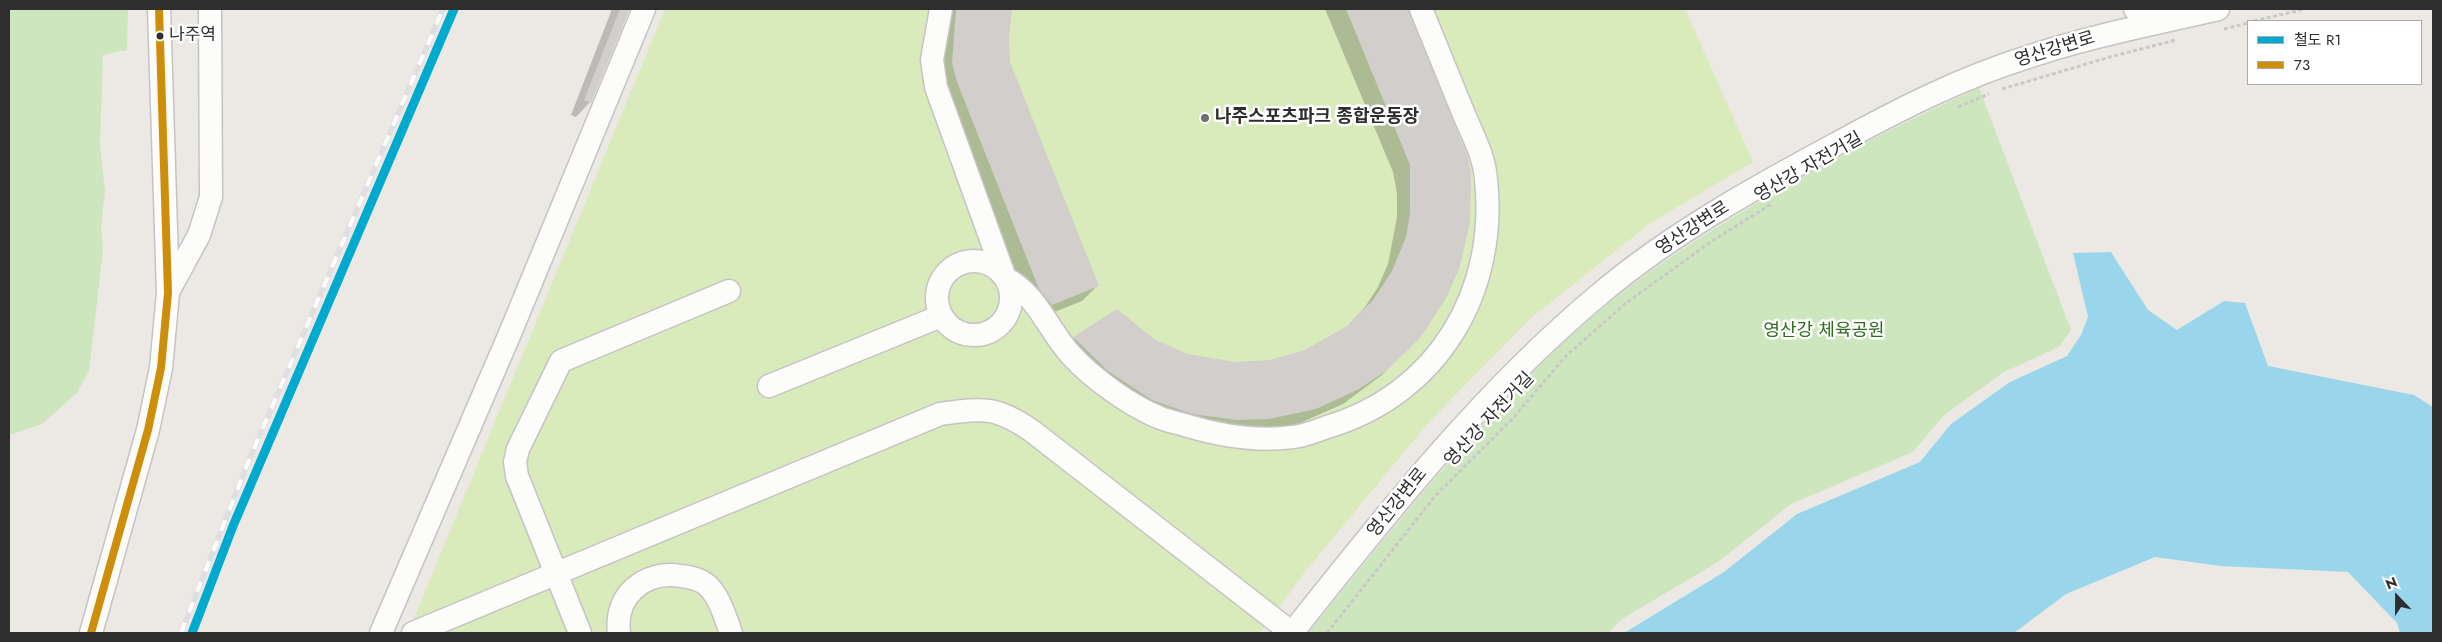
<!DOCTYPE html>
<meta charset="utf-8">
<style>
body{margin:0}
#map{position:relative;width:2442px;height:642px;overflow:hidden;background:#ece8e4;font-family:Jost,"Noto Sans KR",sans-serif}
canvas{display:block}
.frame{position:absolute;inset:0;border:10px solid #2e2e2e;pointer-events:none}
.legend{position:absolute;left:2247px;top:20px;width:175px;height:65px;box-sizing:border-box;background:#fff;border:1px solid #ababab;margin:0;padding:6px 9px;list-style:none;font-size:15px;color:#2e2e2e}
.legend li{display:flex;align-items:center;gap:10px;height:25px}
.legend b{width:25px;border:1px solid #ababab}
.north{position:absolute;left:2372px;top:572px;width:50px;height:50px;-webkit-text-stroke:4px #fff;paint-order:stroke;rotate:338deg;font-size:14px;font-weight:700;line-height:20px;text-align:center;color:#2e2e2e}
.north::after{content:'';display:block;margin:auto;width:18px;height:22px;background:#2e2e2e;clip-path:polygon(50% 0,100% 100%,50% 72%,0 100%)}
</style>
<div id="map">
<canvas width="2442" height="642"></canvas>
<div class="frame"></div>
<ul class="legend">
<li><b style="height:6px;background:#00a9ce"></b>철도 R1</li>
<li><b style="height:6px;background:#cf8e09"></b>73</li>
</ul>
<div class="north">N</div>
</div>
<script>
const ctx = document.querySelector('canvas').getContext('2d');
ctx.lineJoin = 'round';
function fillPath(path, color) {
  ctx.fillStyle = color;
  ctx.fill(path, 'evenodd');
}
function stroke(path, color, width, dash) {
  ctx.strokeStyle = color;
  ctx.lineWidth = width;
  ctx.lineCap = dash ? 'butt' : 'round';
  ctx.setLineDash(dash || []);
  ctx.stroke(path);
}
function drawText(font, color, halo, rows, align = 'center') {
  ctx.font = font + ' Jost,"Noto Sans KR",sans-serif';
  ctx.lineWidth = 5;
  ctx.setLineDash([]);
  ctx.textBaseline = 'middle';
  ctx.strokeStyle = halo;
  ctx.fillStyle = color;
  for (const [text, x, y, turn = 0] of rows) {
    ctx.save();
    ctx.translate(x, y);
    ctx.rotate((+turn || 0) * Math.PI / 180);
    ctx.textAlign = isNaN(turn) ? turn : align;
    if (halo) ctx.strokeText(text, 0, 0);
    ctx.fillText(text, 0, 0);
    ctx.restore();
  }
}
fillPath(new Path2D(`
 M 9,9 L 128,9 L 127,50 L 103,55 L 100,145 L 105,191 L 101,228 L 103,250 L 89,371 L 77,393 L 42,424 L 9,435 Z
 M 1979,88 L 2071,330 L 2059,347 L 2004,372 L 1943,416 L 1913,452 L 1791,504 L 1718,562 L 1622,619 L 1608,633 L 1308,633 C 1403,517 1494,397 1610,302 C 1654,266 1703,235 1752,206 C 1826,162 1901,123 1979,88 Z`), '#cee6be');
fillPath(new Path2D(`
 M 665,9 L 1685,9 L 1753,162 L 1652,222 L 1531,318 L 1428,423 L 1304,573 L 1260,633 L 408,633 Z`), '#d9eabb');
fillPath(new Path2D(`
 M 2111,252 L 2148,310 L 2177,330 L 2224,301 L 2245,303 L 2268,366 L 2414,395 L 2433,407 L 2433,633 L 2400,633 L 2397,623 L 2348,572 L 2221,566 L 2155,557 L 2066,594 L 2014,633 L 1624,633 L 1724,572 L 1797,514 L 1920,462 L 1951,424 L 2010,382 L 2067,356 L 2081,335 L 2088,317 L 2073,253 Z`), '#99d6ec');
fillPath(new Path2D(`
 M 612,9 L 629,9 L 590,102 L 576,117 L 571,115 Z
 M 946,9 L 1011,9 L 1007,39 L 1009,62 L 1097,286 L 1082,301 L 1037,319 L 1025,304 L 938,78 Z
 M 1325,9 L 1407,9 L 1467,158 L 1452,283 L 1437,311 L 1419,337 L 1382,375 L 1343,404 L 1300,423 L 1269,431 L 1190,431 L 1059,352 L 1074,338 L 1154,340 L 1175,351 L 1210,361 L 1234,364 L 1259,363 L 1306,351 L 1346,328 L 1365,307 L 1378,287 L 1388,264 L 1397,217 L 1397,193 L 1393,172 Z`), '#0003');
fillPath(new Path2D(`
 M 620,9 L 630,9 L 591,103 L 584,100 Z
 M 956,9 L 1012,9 L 1009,39 L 1010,62 L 1099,286 L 1052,305 L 1039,289 L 957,82 L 952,63 Z
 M 1346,9 L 1408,9 L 1468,157 L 1471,175 L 1470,223 L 1459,269 L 1446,298 L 1420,338 L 1386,371 L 1359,389 L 1316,409 L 1269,419 L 1237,420 L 1192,414 L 1152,400 L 1108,371 L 1073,337 L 1117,309 L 1154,339 L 1187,354 L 1235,362 L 1271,360 L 1305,350 L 1347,326 L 1373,300 L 1392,271 L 1406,237 L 1410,213 L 1410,165 Z`), '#d1cecb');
const minor = new Path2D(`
 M 941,9 L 932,60 L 936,87 L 1005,278 C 1037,294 1048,330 1071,355 C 1092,378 1129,405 1158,417 C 1167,421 1178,423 1188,426 C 1222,436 1257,442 1293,437 C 1305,436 1316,431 1327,427 C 1438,394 1498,292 1486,179 C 1484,155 1472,134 1463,112 C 1449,78 1435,43 1421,9
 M 2135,9 L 2159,14
 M937 298a37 37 0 1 1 74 0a37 37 0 1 1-74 0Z
 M 168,292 L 199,235 L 211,197 L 210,9
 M 769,386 L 941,316
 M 91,633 L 148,430 L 161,368 L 168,293 L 159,9
 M 381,633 L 511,331 L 644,9
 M 413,633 L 940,414 C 984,408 995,406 1032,431 L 1292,633
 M 580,633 L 517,476 L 515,462 L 518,449 L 561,361 L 729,291
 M 619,633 C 614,595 645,570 681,576 C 690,577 700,579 707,585 C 720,597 725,617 731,633
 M 1292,633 C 1387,513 1483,391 1601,293 C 1671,234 1754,188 1834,145 C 1896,111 1960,78 2028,57 C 2090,36 2154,24 2218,9`);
stroke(minor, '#c5c4c5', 25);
stroke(new Path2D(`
 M 2254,21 L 2305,9
 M 2224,29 L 2248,23
 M 2002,89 L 2110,57 L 2176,40
 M 1958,107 L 1989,94
 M 1327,633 L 1436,495 L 1513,418 L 1566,356 L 1626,303 L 1712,241 L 1773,203`), '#c9c9c8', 3, [4, 2.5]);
stroke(minor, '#fcfcfb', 22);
const rail = new Path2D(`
 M 181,633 L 247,465 L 443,9`);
stroke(rail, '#dfdfe1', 5.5);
stroke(rail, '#fff', 4, [11]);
stroke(new Path2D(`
 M 91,633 L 148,430 L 161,368 L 168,293 L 159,9`), '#cf8e09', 8);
stroke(new Path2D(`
 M 192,633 L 233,526 L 454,9`), '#00a9ce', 9);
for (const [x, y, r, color] of [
 [160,36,4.5,"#2e2e2e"],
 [1205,118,5,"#706f6e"]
]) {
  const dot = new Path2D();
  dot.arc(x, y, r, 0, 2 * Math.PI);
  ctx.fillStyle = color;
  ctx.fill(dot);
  stroke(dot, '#fff', 2);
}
drawText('17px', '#2e2e2e', '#fff', [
 ["나주역",169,36]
], 'left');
drawText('18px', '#2e2e2e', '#fff', [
 ["영산강변로",2055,50,-17],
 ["영산강 자전거길",1809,168,-30],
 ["영산강변로",1693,229,-33],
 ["영산강 자전거길",1490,420,-47],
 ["영산강변로",1398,503,-51]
]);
drawText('bold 18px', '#2e2e2e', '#fff', [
 ["나주스포츠파크 종합운동장",1215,118]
], 'left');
drawText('18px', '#2c6e1b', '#fff', [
 ["영산강 체육공원",1824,332]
]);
</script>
